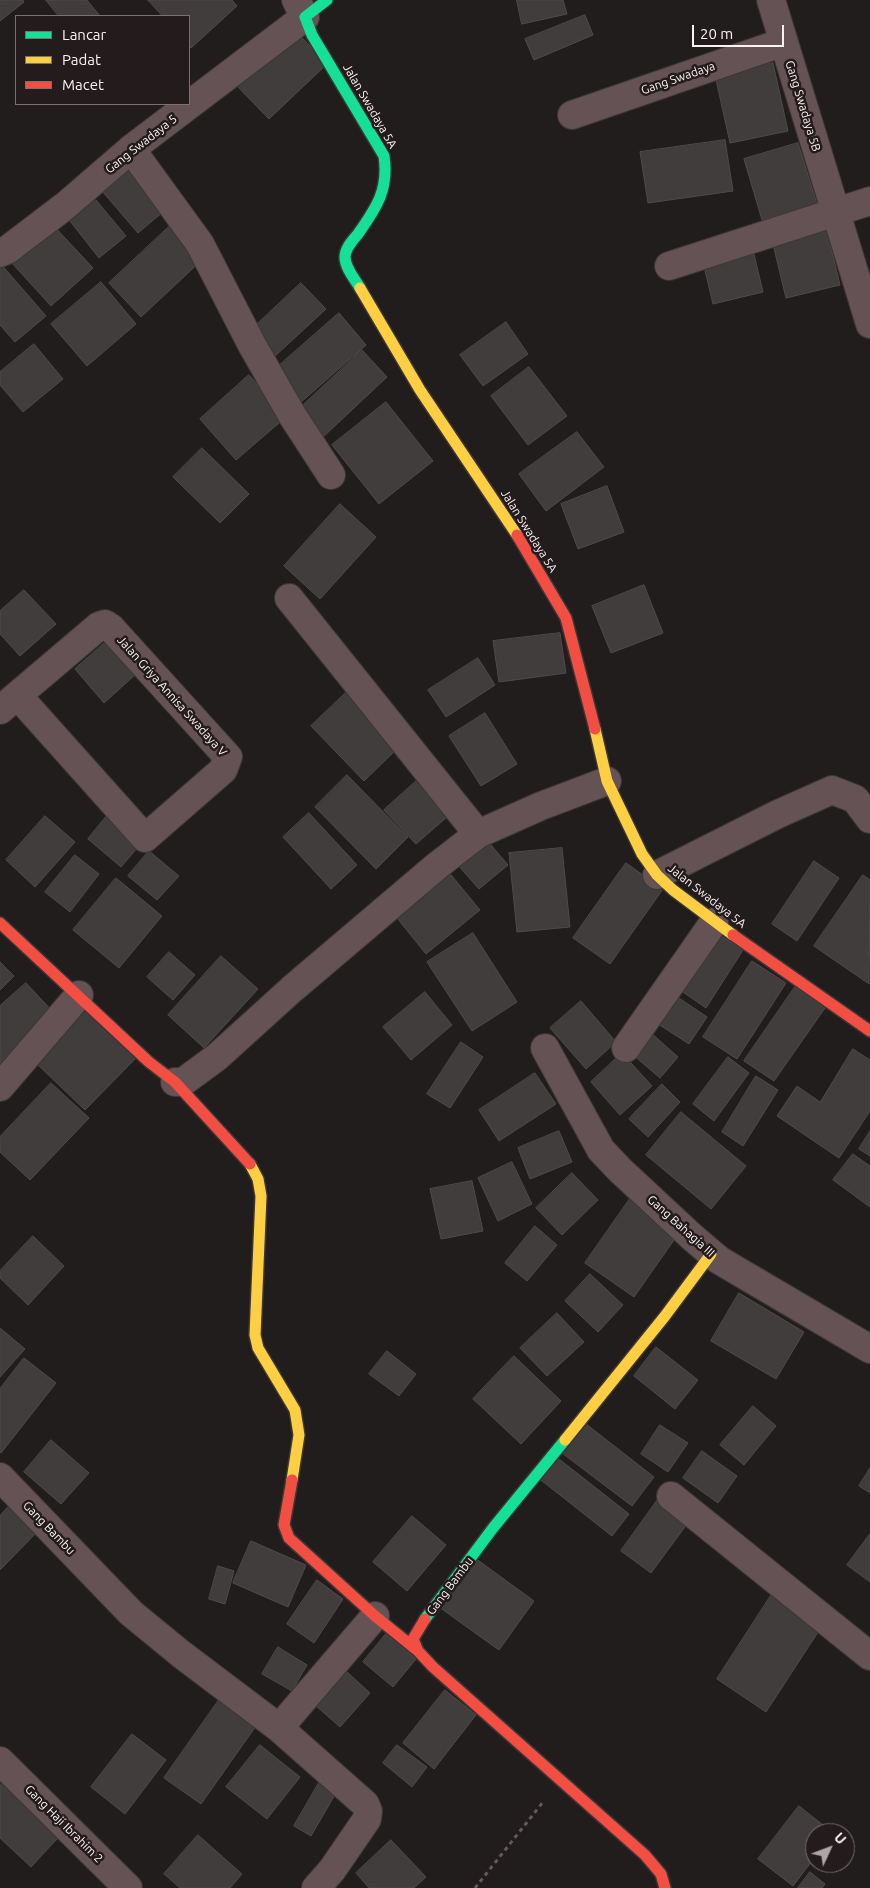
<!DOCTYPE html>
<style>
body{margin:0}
#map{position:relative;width:870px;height:1888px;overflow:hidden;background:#221d1d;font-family:Ubuntu,sans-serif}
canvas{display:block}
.legend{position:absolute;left:15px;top:15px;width:175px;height:90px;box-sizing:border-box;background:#241b1c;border:1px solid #7a7172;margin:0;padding:6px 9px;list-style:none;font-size:15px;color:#faf2f3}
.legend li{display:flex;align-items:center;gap:10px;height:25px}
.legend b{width:25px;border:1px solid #7a7172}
.north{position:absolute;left:805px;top:1823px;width:50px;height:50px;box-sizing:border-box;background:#241b1c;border:1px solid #7a7172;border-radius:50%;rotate:47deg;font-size:14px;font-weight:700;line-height:20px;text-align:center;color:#faf2f3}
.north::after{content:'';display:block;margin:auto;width:18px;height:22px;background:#aea7a8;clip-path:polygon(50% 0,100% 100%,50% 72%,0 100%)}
.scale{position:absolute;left:692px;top:25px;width:92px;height:22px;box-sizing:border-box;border:2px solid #faf2f3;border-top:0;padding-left:6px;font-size:15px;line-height:18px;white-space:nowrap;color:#faf2f3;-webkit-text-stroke:4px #241b1c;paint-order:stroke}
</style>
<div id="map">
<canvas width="870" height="1888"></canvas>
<ul class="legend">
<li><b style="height:6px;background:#16e098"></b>Lancar</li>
<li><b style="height:6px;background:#ffcf43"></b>Padat</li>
<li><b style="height:6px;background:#f24e42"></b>Macet</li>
</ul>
<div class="north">U</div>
<div class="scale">20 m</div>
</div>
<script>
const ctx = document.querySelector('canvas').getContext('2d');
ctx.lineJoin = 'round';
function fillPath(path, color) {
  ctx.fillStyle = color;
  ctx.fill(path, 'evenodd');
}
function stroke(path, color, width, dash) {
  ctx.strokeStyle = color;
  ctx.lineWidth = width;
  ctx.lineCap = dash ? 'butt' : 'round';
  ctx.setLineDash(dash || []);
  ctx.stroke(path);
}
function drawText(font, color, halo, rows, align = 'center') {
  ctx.font = font + ' Ubuntu,sans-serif';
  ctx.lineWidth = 5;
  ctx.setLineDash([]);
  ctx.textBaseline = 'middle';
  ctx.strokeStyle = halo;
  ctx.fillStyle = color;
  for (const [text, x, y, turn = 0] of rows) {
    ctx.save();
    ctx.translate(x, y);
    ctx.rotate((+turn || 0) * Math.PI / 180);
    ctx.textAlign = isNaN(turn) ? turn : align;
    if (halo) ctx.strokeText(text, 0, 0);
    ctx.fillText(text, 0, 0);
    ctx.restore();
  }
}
const building = new Path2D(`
 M 0,0 L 23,0 L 24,2 L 0,21 Z
 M 46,0 L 87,0 L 100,16 L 59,16 Z
 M 148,0 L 232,0 L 237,6 L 191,48 L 189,45 L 189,16 L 163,16 Z
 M 517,0 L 563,0 L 567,14 L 522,24 Z
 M 585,15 L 593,35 L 534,60 L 525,39 Z
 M 293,28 L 327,64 L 269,119 L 235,84 Z
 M 773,63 L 788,131 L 730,143 L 715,75 Z
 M 725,140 L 733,191 L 648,203 L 640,152 Z
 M 798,143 L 817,204 L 762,220 L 744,159 Z
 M 129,157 L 170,206 L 138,233 L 96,184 Z
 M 96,200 L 126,236 L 99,258 L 70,221 Z
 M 52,224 L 93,268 L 51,306 L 11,262 Z
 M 172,224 L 204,258 L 141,317 L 109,283 Z
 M 826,227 L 840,285 L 786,298 L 772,240 Z
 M 752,246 L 763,292 L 713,304 L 702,258 Z
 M 0,263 L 46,316 L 15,342 L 0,325 Z
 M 101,282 L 136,324 L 87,366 L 51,324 Z
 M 301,283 L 326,309 L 274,357 L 250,331 Z
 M 339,313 L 366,345 L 300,403 L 273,371 Z
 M 506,322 L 528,354 L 483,386 L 460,355 Z
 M 34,344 L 63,379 L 23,412 L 0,385 L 0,372 Z
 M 362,350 L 387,377 L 322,438 L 297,411 Z
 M 529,367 L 567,416 L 528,445 L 491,396 Z
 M 249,375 L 286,417 L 236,460 L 200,419 Z
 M 386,402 L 433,461 L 379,504 L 332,445 Z
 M 577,432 L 604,467 L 546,511 L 519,474 Z
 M 202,448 L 249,494 L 220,523 L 173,477 Z
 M 607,486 L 624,532 L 578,549 L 561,504 Z
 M 340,504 L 376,537 L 320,599 L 284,566 Z
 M 644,585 L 663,633 L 611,653 L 592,606 Z
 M 24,590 L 56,624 L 20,656 L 0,634 L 0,611 Z
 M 560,633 L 566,673 L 499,682 L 493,641 Z
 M 108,640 L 137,673 L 104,703 L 75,669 Z
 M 478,658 L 495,685 L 446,717 L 428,690 Z
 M 351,688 L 403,743 L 364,781 L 311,726 Z
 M 485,713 L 517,764 L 481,786 L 449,736 Z
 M 347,775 L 408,837 L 376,869 L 315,807 Z
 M 422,776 L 454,811 L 416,844 L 384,810 Z
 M 110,812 L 144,840 L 121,867 L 88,839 Z
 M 309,813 L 357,865 L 331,889 L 283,837 Z
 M 45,816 L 75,842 L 35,887 L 6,860 Z
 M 486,839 L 508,865 L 479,889 L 457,864 Z
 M 562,848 L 570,927 L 517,932 L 509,853 Z
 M 149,851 L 179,876 L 157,900 L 128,876 Z
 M 75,855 L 99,874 L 70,912 L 45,892 Z
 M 814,861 L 839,878 L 797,941 L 772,924 Z
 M 626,863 L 663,889 L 610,964 L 573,938 Z
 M 447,870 L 480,910 L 426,954 L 393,913 Z
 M 863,875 L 870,880 L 869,984 L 814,946 Z
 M 116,878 L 162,916 L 119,968 L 73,930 Z
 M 473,933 L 517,1002 L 472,1031 L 427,962 Z
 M 716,933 L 743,950 L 706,1008 L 680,990 Z
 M 169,952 L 195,975 L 173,1000 L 147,977 Z
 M 221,956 L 258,989 L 204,1048 L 168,1015 Z
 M 752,961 L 786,983 L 737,1059 L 703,1037 Z
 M 0,962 L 14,976 L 0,990 Z
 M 26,983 L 55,1014 L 0,1065 L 0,1006 Z
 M 795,987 L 825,1008 L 774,1081 L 744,1061 Z
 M 425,992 L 452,1025 L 411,1060 L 383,1027 Z
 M 673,994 L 707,1017 L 689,1044 L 655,1022 Z
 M 581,1001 L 616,1042 L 586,1069 L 550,1028 Z
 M 87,1010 L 136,1058 L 85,1110 L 36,1063 Z
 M 650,1032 L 678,1057 L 660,1078 L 631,1053 Z
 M 461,1042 L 483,1057 L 450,1108 L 427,1094 Z
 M 853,1049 L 870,1060 L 870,1111 L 839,1158 L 777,1116 L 797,1086 L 820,1102 Z
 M 622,1053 L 652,1086 L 620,1115 L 591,1082 Z
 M 728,1057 L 749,1073 L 714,1121 L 693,1104 Z
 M 535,1073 L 556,1104 L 499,1141 L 479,1110 Z
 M 756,1076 L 778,1090 L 743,1146 L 722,1132 Z
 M 51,1083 L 89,1118 L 30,1180 L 0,1152 L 0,1137 Z
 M 662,1084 L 680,1102 L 648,1137 L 629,1119 Z
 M 681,1112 L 746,1166 L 711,1209 L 646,1155 Z
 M 559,1131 L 572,1162 L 530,1179 L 518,1148 Z
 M 870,1131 L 870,1156 L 859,1149 Z
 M 853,1154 L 870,1166 L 870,1207 L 833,1180 Z
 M 512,1162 L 532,1204 L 498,1221 L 478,1178 Z
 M 572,1173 L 598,1200 L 562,1235 L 536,1208 Z
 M 472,1181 L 483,1231 L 441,1239 L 430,1189 Z
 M 632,1196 L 681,1230 L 634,1297 L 585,1263 Z
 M 535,1226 L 557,1245 L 527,1281 L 505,1263 Z
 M 33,1236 L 64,1266 L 28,1305 L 0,1278 L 0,1271 Z
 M 590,1274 L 623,1305 L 598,1332 L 565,1301 Z
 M 739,1293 L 804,1332 L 776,1379 L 711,1341 Z
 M 557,1313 L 584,1342 L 547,1376 L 520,1348 Z
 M 0,1328 L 25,1349 L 0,1377 Z
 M 656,1347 L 698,1380 L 675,1409 L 634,1376 Z
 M 387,1351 L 416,1374 L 399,1396 L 369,1374 Z
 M 514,1356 L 561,1401 L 521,1444 L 473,1399 Z
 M 24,1358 L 56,1383 L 1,1453 L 0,1452 L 0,1389 Z
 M 753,1406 L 776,1426 L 744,1465 L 720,1445 Z
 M 581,1420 L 654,1477 L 632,1506 L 558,1450 Z
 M 660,1425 L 688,1443 L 668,1472 L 641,1454 Z
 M 51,1440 L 89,1473 L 61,1504 L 24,1472 Z
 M 702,1451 L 737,1476 L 718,1503 L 683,1478 Z
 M 554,1455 L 629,1514 L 612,1536 L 537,1477 Z
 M 870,1468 L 870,1493 L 859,1486 Z
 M 659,1498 L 690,1520 L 651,1573 L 621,1551 Z
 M 11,1504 L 38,1531 L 0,1570 L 0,1516 Z
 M 412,1516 L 446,1545 L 407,1591 L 373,1562 Z
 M 870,1534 L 870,1582 L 847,1565 Z
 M 251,1541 L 306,1565 L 288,1607 L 233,1583 Z
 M 475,1558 L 534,1601 L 499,1650 L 439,1607 Z
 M 218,1566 L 234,1571 L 225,1604 L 209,1599 Z
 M 317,1580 L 343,1599 L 314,1643 L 287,1624 Z
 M 772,1594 L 822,1626 L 766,1712 L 717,1679 Z
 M 386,1634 L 416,1659 L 393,1687 L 363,1662 Z
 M 278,1647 L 307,1665 L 292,1691 L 262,1674 Z
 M 346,1671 L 370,1693 L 340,1727 L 315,1705 Z
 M 445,1690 L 476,1715 L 434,1769 L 403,1743 Z
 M 219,1700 L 256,1726 L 201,1804 L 164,1778 Z
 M 132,1734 L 166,1760 L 125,1814 L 91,1787 Z
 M 260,1745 L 300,1777 L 267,1819 L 226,1787 Z
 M 397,1745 L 427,1767 L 412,1787 L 383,1763 Z
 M 10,1775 L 67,1828 L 31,1867 L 0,1838 L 0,1785 Z
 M 323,1776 L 340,1786 L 311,1836 L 294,1826 Z
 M 799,1806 L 833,1833 L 815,1833 L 815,1857 L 793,1886 L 758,1859 Z
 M 198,1835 L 242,1874 L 230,1888 L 180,1888 L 164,1874 Z
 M 391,1840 L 426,1877 L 414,1888 L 369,1888 L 356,1873 Z
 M 810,1872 L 825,1884 L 822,1888 L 798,1888 Z`);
fillPath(building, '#423d3d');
stroke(building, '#4f4b4b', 1);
const street = new Path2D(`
 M 771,0 L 870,324
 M 572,115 L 784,42
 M 131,149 L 200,244 L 252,345 L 292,415 L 331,475
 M 0,253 L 7,250 L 65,206 L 131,149 L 305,17 L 296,0
 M 669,266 L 870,201
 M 289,598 L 478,834
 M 0,710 L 99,626 L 105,624 L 111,628 L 228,757 L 223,770 L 145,838 L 18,696
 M 657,875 L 778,814 L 832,790 L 855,799 L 870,819
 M 545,1048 L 601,1150 L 620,1170 L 692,1237 L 719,1260 L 870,1349
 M 626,1048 L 714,922
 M 175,1082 L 183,1082 L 217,1057 L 292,989 L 438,865 L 478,834 L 541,806 L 607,781
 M 0,1087 L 79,995
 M 0,1477 L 131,1613 L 181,1654 L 279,1728 L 365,1804 L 368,1811 L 367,1819 L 332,1870 L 316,1888
 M 671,1496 L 870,1656
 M 279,1728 L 375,1616
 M 0,1761 L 128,1888`);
const fast = new Path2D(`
 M 327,0 L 305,17 L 312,35 L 384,156 C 389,189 377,207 358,234 C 353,240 345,248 345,257 C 345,268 355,279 360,288
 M 425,1619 L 493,1528 L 565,1440`);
const slow = new Path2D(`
 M 360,288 L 420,390 L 517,535
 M 595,729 L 607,781 L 642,854 L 657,875 L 673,890 L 733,935
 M 250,1164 L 258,1179 L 261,1196 L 255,1335 L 258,1348 L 295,1410 L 299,1435 L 292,1480
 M 565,1440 L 665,1316 L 711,1254`);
const jam = new Path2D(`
 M 517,535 L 566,618 L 595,729
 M 0,923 L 149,1062 L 175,1082 L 250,1164
 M 733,935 L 870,1031
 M 292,1480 L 284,1525 L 289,1538 L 375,1616 L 418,1651
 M 425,1619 L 413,1639 L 418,1651 L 433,1667 L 645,1855 L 661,1874 L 665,1888`);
stroke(street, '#3b3738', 30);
stroke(fast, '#3b3738', 14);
stroke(slow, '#3b3738', 14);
stroke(jam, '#3b3738', 14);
stroke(new Path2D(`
 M 475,1888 L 543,1802`), '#65595b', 3, [4, 4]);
stroke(street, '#655254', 28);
stroke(fast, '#16e098', 11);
stroke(slow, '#ffcf43', 11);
stroke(jam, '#f24e42', 11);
drawText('12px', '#faf2f3', '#241b1c', [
 ["Gang Swadaya",678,78,-19],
 ["Jalan Swadaya 5A",370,106,60],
 ["Gang Swadaya 5B",803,106,73],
 ["Gang Swadaya 5",141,144,-38],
 ["Jalan Swadaya 5A",529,531,58],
 ["Jalan Griya Annisa Swadaya V",172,696,48],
 ["Jalan Swadaya 5A",707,896,38],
 ["Gang Bahagia III",681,1226,42],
 ["Gang Bambu",49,1528,46],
 ["Gang Bambu",450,1586,-53],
 ["Gang Haji Ibrahim 2",64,1824,45]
]);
</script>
